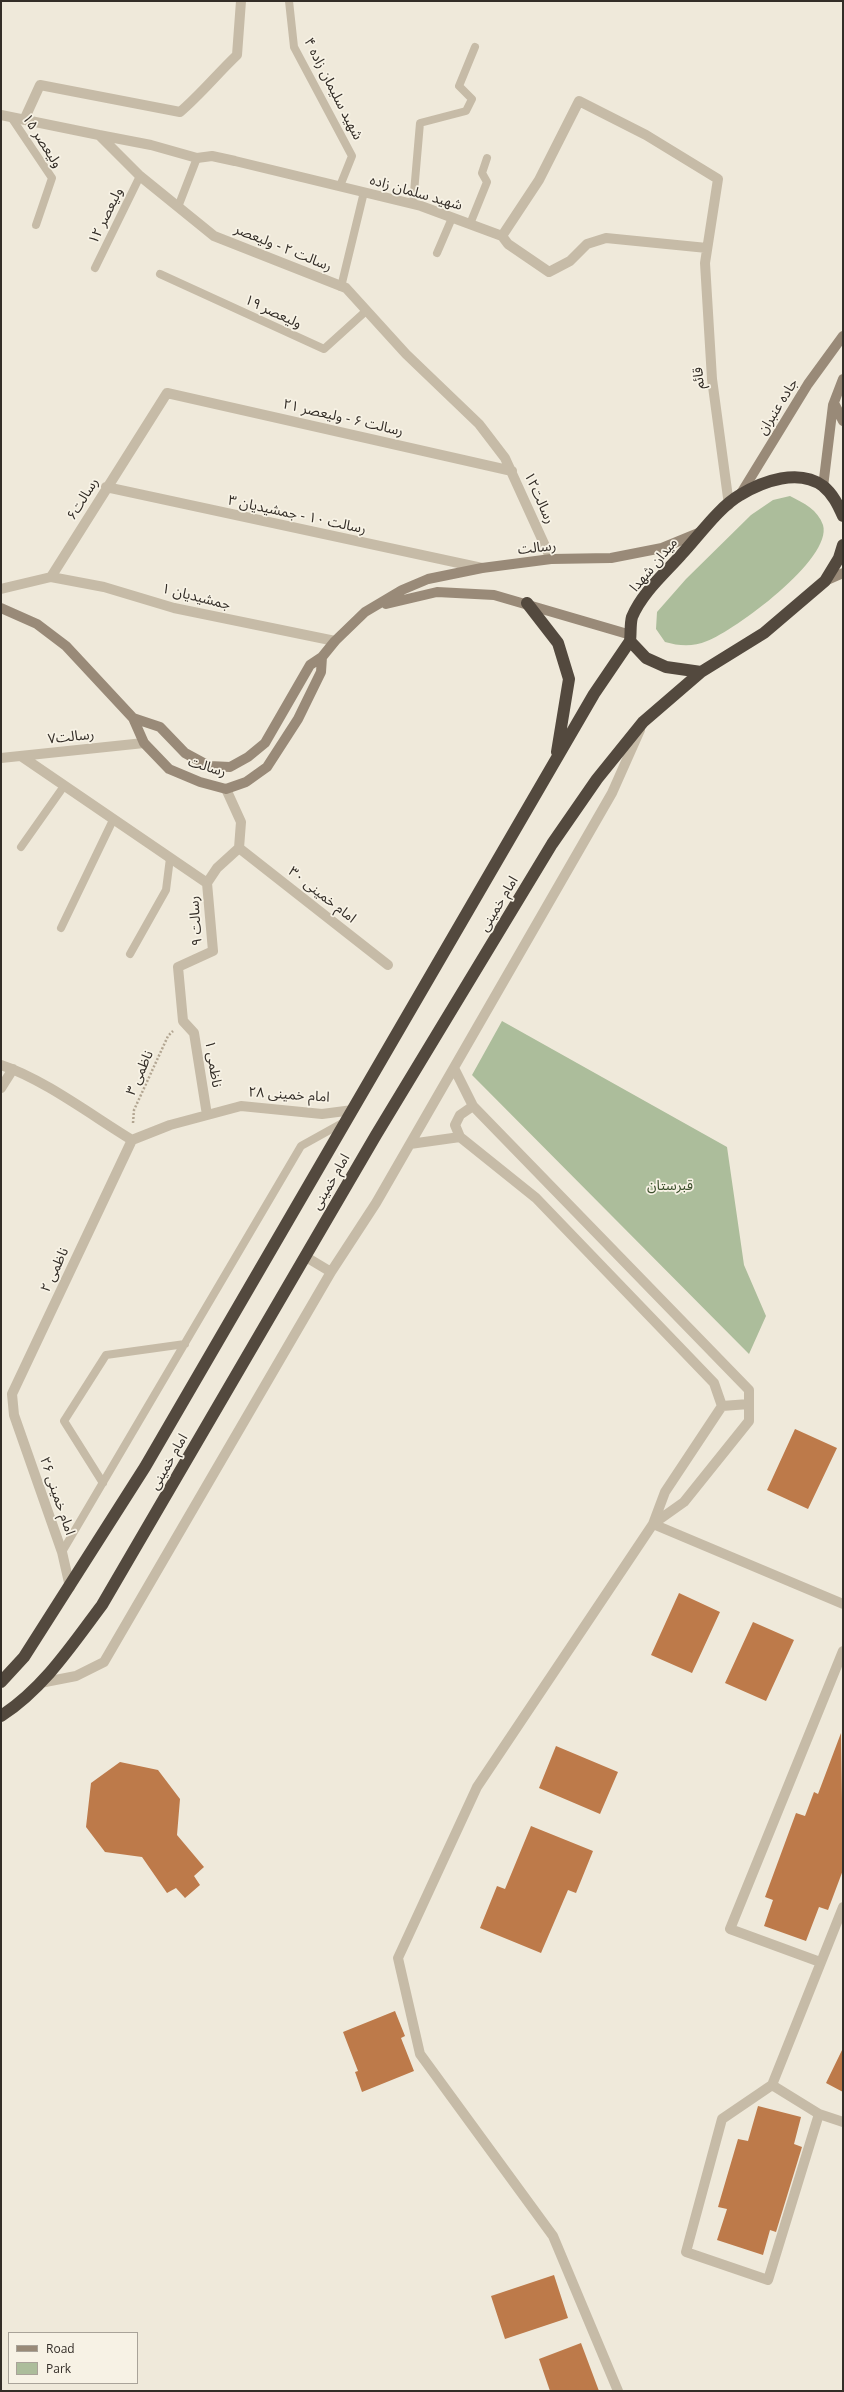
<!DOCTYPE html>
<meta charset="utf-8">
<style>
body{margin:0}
#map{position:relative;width:844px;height:2392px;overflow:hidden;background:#efe9da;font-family:"Open Sans",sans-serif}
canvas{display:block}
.frame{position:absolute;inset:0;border:2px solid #332d27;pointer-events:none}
.legend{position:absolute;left:8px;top:2332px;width:130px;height:52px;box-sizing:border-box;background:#f7f2e5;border:1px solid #a9a399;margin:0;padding:5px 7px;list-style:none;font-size:12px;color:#332d27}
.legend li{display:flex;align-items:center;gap:8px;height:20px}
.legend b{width:20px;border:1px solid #a9a399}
</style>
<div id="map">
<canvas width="844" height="2392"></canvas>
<div class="frame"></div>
<ul class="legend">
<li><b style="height:5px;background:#998a78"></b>Road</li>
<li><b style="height:11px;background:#acbd9b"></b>Park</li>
</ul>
</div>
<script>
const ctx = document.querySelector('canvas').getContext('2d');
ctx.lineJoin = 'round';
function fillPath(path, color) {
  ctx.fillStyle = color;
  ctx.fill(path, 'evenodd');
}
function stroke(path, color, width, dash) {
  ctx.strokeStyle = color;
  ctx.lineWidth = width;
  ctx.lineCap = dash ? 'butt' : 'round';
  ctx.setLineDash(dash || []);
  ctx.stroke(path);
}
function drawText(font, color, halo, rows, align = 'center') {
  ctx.font = font + ' "Open Sans","Noto Sans Arabic",sans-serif';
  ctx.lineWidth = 3.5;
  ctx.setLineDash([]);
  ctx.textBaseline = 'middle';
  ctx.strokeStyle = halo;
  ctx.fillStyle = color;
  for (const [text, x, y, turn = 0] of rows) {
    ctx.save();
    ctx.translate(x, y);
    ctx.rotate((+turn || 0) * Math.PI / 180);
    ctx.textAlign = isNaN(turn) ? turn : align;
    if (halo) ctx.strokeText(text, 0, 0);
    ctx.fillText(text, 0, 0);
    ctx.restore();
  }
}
fillPath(new Path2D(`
 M 790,496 C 804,503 818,510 823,525 C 833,559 734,631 707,641 C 693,647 679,646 665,642 L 656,629 L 657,612 L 686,579 L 751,515 L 773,500 Z
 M 502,1021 L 727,1147 L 744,1265 L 766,1316 L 749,1354 L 472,1075 Z`), '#acbd9b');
fillPath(new Path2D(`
 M 795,1429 L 837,1448 L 808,1509 L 767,1490 Z
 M 679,1593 L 720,1612 L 692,1673 L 651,1655 Z
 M 753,1622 L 794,1640 L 766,1701 L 725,1683 Z
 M 841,1733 L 843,1870 L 828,1910 L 819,1907 L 806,1941 L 764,1926 L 773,1900 L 765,1897 L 796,1813 L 805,1816 L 814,1792 L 818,1794 Z
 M 556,1746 L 618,1772 L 600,1814 L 539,1788 Z
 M 120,1762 L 158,1770 L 180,1799 L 177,1835 L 204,1867 L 194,1876 L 200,1885 L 185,1898 L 176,1888 L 167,1893 L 142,1857 L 105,1852 L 86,1827 L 91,1783 Z
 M 531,1826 L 593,1851 L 576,1893 L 568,1890 L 541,1953 L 480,1928 L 497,1886 L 505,1889 Z
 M 395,2011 L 405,2036 L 401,2038 L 414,2071 L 362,2092 L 355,2072 L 358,2071 L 343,2032 Z
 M 843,2048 L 843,2092 L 826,2083 Z
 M 758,2106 L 801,2117 L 794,2144 L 802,2147 L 776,2232 L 770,2230 L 763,2255 L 717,2240 L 727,2209 L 718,2207 L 738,2139 L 748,2141 Z
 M 554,2275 L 568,2318 L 505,2339 L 491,2296 Z
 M 581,2343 L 599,2391 L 550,2391 L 539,2359 Z`), '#bd7a4a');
stroke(new Path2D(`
 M 133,1123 L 134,1110 L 168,1036 L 173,1031`), '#b2a591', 2.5, [2, 2]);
stroke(new Path2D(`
 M 289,1 L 294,47 L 352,156 L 340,186
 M 11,117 L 52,178 L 36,225
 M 413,204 L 420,123 L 466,111 L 472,99 L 459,86 L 475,47
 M 178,207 L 197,158
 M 470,224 L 487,182 L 482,173 L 487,158
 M 437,253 L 452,218
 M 95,268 L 140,176
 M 160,274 L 324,349 L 366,311
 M 341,287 L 364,192
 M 21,847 L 64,786
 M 61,928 L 113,820
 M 130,954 L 166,890 L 170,858
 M 103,1483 L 64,1421 L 106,1355 L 185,1344
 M 62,1552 L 301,1146 L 346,1121`), '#c6bba7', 8);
stroke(new Path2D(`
 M 1,115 L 99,135 L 140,176 L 214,236 L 346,288 L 406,354 L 479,424 L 505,458 L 551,559
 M 24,120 L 40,85 L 180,112 C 201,94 217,74 237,55 L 241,1
 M 99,135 L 151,145 L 197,158 L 212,156 L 235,161 L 421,206 L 502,236 L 508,244 L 549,272 L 570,261 L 587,244 L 606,238 L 707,248
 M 502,236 L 539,180 L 579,101 L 646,135 L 718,179 L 705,263 L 712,379 L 729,505
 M 106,487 L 482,568
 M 51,577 L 104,587 L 174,608 L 335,641
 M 1,589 L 51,577 L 167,393 L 512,471
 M 21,756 L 207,883
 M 1,758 L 144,743
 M 239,848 L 388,965
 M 1,1065 C 42,1078 94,1117 132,1140
 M 454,1068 L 473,1106 L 749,1390 L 749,1421 L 684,1502 L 653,1524
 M 1,1088 L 13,1069
 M 207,1115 L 194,1033 L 183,1021 L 178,967 L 213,951 L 207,883 L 217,868 L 239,848 L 241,822 L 226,789
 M 460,1137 L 455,1125 L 460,1115 L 473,1106
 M 132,1140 L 170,1125 L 241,1106 L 322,1114 L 353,1110
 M 410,1144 L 460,1137 L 536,1198 L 714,1383 L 722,1406 L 665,1492 L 653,1524 L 477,1787 L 398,1958 L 420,2054 L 553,2236 L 618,2391
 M 306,1257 L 331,1272
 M 722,1406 L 749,1404
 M 653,1524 L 843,1604
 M 70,1587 L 62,1552 L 14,1415 L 12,1394 L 132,1140
 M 40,1683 L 76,1676 L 104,1662 L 331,1272 L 376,1203 L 612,793 L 640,730
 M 843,1907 L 772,2085 L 819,2114 L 843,2122
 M 820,1962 L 730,1929 L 843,1651
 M 772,2085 L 722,2119 L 686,2252 L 768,2280 L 819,2114`), '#c6bba7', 10);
stroke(new Path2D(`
 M 834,403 L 843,421
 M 823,487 L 833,405 L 843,379
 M 740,495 L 808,384 L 843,336
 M 825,581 L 843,573
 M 386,604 L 437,592 L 494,595 L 631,635
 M 1,608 L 37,624 L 66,646 L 133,718 L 144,743 L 169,769 L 200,782 L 226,789 L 246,782 L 267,767 L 298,719 L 321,672 L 322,657
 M 133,718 L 160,727 L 185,753 L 209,766 L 230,767 L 248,757 L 265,743 L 310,665 L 322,657 L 335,641 L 365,612 L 402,590 L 428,579 L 482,568 L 551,559 L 611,558 L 662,548 L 701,532`), '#998a78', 10);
stroke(new Path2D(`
 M 843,516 C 838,505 833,494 823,486 C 799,468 763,481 740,495 C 719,507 698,537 681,555 C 664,574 642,593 632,617 C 630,624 631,634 630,641 L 646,658 L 666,667 L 701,672 L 764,633 L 825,581 L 839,558 L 843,545
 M 527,603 L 558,643 L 569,679 L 557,752
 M 1,1682 L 24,1657 L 145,1467 L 594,694 L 630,641
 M 1,1716 C 44,1688 72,1645 102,1605 L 376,1135 L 552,844 L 597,779 L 643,722 L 701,672`), '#53493e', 12);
drawText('14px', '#332d27', '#f7f2e5', [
 ["شهید سلیمان زاده ۴",333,89,63],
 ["ولیعصر ۱۵",42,141,57],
 ["شهید سلمان زاده",416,193,16],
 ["ولیعصر ۱۲",106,216,-64],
 ["رسالت ۲ - ولیعصر",283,248,22],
 ["ولیعصر ۱۹",273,312,25],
 ["قائم",699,378,-95],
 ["جاده عنبران",778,407,-58],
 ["رسالت ۶ - ولیعصر ۲۱",343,418,13],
 ["رسالت۱۲",539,498,66],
 ["رسالت۶",83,499,-58],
 ["رسالت ۱۰ - جمشیدیان ۳",297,515,12],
 ["رسالت",537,548,-6],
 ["میدان شهدا",654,565,-50],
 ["جمشیدیان ۱",196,597,14],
 ["رسالت۷",71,737,-6],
 ["رسالت",207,767,17],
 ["امام خمینی ۳۰",322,895,38],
 ["امام خمینی",499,904,-59],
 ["رسالت ۹",196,921,-94],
 ["ناظمی ۱",213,1064,81],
 ["ناظمی ۳",140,1073,-66],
 ["امام خمینی ۲۸",289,1095,4],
 ["امام خمینی",331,1182,-60],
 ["ناظمی ۲",55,1270,-65],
 ["امام خمینی",169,1462,-60],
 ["امام خمینی ۲۶",57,1496,71]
]);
drawText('14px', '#3c4f2c', '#f7f2e5', [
 ["قبرستان",670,1186]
]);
</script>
